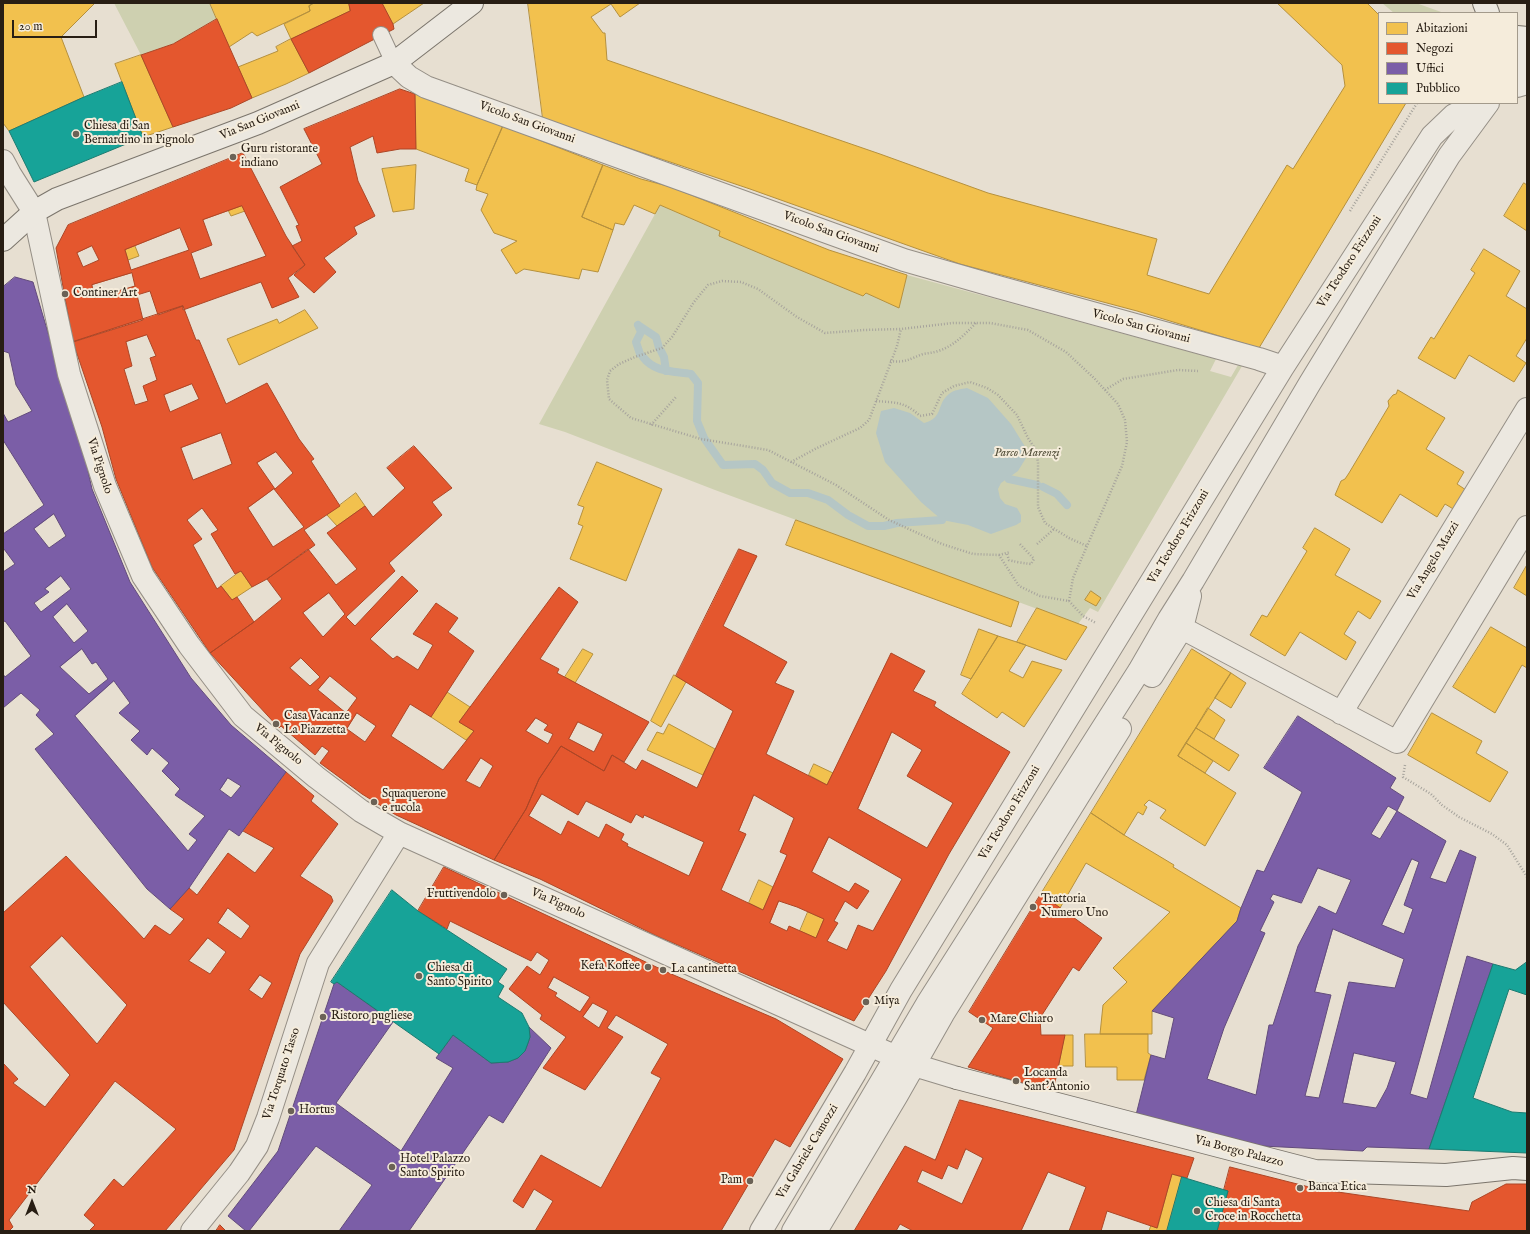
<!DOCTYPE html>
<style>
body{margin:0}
#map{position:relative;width:1530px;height:1234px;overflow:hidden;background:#e7dfd1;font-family:"IM FELL English",serif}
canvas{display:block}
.frame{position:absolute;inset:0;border:4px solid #281e14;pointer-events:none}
.legend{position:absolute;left:1378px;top:12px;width:140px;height:92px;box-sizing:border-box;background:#f5ecdb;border:1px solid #a39a8b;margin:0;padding:5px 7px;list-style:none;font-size:12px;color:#281e14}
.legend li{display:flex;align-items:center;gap:8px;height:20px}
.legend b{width:20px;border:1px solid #a39a8b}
.north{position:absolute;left:12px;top:1182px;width:40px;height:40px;-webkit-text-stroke:3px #f5ecdb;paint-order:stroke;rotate:0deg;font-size:11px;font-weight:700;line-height:16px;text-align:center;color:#281e14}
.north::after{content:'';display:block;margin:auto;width:14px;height:18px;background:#281e14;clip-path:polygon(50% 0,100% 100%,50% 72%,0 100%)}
.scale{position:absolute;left:12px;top:20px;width:85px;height:18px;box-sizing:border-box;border:2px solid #281e14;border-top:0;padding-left:5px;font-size:12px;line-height:14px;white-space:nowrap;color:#281e14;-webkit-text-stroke:3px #f5ecdb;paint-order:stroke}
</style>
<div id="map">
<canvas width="1530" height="1234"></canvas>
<div class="frame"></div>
<ul class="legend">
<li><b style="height:11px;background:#f2c14e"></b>Abitazioni</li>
<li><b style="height:11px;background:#e4572e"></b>Negozi</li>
<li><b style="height:11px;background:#7b5ea7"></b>Uffici</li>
<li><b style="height:11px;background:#17a398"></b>Pubblico</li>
</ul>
<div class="north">N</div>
<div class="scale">20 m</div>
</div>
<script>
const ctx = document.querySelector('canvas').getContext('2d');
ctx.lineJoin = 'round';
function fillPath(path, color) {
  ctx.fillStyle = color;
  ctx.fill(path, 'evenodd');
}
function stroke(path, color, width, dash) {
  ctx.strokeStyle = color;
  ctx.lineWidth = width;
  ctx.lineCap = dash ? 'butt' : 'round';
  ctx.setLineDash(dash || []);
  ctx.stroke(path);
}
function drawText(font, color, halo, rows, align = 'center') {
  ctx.font = font + ' "IM FELL English",serif';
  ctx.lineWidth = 4;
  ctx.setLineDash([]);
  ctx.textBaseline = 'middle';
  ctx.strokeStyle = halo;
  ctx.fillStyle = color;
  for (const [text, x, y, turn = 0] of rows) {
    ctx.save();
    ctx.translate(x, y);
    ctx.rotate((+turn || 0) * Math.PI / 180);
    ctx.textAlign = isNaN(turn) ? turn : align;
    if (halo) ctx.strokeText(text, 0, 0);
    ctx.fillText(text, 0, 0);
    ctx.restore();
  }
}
fillPath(new Path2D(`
 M 114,3 L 210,3 L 217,19 L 173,44 L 141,55 Z
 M 1382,3 L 1416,3 L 1444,13 L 1394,13 Z
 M 660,205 L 720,231 L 719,236 L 863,296 L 866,293 L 899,307 L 907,275 L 1216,359 L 1210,371 L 1231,377 L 1238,365 L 1242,366 L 1098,612 L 1090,608 L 1078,624 L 715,490 L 565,432 L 539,424 Z`), '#ced0b0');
fillPath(new Path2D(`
 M 967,388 L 988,398 L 1011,424 L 1029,453 L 1018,471 L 1001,483 L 998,489 L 1000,498 L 1005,504 L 1017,508 L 1021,515 L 1021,522 L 1016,525 L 991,534 L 968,525 L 942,520 L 921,502 L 885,462 L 876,433 L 881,411 L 894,408 L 910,413 L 924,423 C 944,418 936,404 949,394 C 953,390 962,389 967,388 Z`), '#b5c6c5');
const homes = new Path2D(`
 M 3,3 L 95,3 L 61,37 L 84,97 L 9,131 L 3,123 Z
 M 210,3 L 314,3 L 309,6 L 310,11 L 257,36 L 252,32 L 229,47 Z
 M 314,3 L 349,3 L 350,11 L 291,39 L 284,24 L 310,11 L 309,6 Z
 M 382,3 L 424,3 L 393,24 Z
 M 528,3 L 640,3 L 620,17 L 611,4 L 591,17 L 603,33 L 605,33 L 607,60 L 880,154 L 988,193 L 1157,239 L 1147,275 L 1209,294 L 1287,165 L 1293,169 L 1345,86 L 1342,65 L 1277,3 L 1367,3 L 1379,15 L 1379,103 L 1406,103 L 1259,348 L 1137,311 L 960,264 L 750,189 L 543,119 Z
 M 291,39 L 309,73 L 286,84 L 252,98 L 238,67 L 278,51 L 276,47 Z
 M 141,55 L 173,127 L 143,137 L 115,64 Z
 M 415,94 L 503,126 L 477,185 L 465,181 L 469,169 L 416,149 Z
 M 503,126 L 603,165 L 582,217 L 613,230 L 598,272 L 582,269 L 579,279 L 524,269 L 516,274 L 501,250 L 517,241 L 494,233 L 481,210 L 488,194 L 476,190 L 477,185 Z
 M 416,165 L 414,209 L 393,212 L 382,169 Z
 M 603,165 L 641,179 L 671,187 L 829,250 L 907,275 L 899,308 L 866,293 L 863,296 L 771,258 L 719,236 L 720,231 L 660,205 L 655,214 L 634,205 L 624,225 L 615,223 L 613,230 L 582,217 Z
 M 1524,183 L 1527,185 L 1527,231 L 1504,216 Z
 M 242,206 L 245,211 L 231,216 L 228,210 Z
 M 135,246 L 139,256 L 128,260 L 125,250 Z
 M 1484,249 L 1520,271 L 1506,296 L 1527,309 L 1527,338 L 1516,356 L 1526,363 L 1514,382 L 1469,355 L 1455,379 L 1418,358 L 1431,337 L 1434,339 L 1475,273 L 1471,270 Z
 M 305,310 L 318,328 L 239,365 L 227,339 L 277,319 L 279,323 Z
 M 1398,390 L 1445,418 L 1426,449 L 1464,472 L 1457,484 L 1466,490 L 1455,510 L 1445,504 L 1437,517 L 1400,494 L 1382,523 L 1335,495 L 1341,481 L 1345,479 L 1349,473 L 1389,406 L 1388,401 L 1393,395 L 1396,394 Z
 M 597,462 L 662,489 L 626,581 L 570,559 L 583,526 L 578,524 L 584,507 L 578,505 Z
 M 356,493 L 365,506 L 337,526 L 327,515 Z
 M 796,520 L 1019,602 L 1011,627 L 786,545 Z
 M 1315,528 L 1350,549 L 1335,575 L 1381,601 L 1370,619 L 1358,611 L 1344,634 L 1356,642 L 1346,660 L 1300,632 L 1285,656 L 1250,635 L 1262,615 L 1267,617 L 1307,551 L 1303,548 Z
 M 1527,565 L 1527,596 L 1514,588 Z
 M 241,571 L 252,587 L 232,600 L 221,586 Z
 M 1091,591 L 1101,598 L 1096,606 L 1085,600 Z
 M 1037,608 L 1087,627 L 1066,660 L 1017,642 Z
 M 1491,627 L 1527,648 L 1527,668 L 1522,665 L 1495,713 L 1453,687 Z
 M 979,629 L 998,636 L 971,679 L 961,675 Z
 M 998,636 L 1026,645 L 1009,671 L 1023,678 L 1032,661 L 1062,670 L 1024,727 L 1002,712 L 997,718 L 962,694 Z
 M 583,649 L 593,654 L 575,683 L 565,677 Z
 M 1192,649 L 1231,673 L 1178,756 L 1236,793 L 1205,846 L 1160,818 L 1166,810 L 1149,800 L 1144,805 L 1147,807 L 1143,815 L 1138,812 L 1124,835 L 1091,813 Z
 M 1231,673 L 1246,683 L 1231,708 L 1215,698 Z
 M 674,675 L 686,682 L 661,727 L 651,721 Z
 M 447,692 L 470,707 L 459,722 L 474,731 L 466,740 L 431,717 Z
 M 1208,708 L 1225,720 L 1214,739 L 1196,728 Z
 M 1432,713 L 1482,741 L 1476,753 L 1508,772 L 1490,802 L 1408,755 Z
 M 669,724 L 715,749 L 703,775 L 647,750 L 657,732 L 663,734 Z
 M 1196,728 L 1239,755 L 1229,771 L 1186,743 Z
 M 1186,743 L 1213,761 L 1205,773 L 1178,756 Z
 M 814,764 L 833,773 L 827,785 L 809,775 Z
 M 1091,813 L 1124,835 L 1174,865 L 1173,867 L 1241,908 L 1237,921 L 1152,1011 L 1152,1034 L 1100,1034 L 1103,1005 L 1127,982 L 1113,968 L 1170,912 L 1086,863 L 1060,908 L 1041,894 Z
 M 759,880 L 773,887 L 763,910 L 749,903 Z
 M 808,912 L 824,919 L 816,938 L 800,931 Z
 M 1085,1034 L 1148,1034 L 1148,1053 L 1151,1055 L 1144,1080 L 1117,1080 L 1117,1067 L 1086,1067 Z
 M 1065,1035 L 1073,1035 L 1073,1066 L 1059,1066 Z
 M 1172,1174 L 1182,1177 L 1167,1231 L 1149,1231 L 1151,1225 L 1157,1228 Z`);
fillPath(homes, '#f2c14e');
stroke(homes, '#b5903d', 1);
const shops = new Path2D(`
 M 349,3 L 382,3 L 393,24 L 394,29 L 309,73 L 291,39 L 350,11 Z
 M 217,19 L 252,98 L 231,108 L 173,127 L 141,55 L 173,44 Z
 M 400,89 L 415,94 L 416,149 L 400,149 L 377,153 L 373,136 L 350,147 L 358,181 L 375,216 L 354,227 L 357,234 L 324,258 L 336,272 L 314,293 L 294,275 L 305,265 L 292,246 L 302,241 L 296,226 L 299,225 L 280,187 L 322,164 L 304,129 Z
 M 243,153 L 286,236 L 305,265 L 288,278 L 299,297 L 272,308 L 261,282 L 183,310 L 183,306 L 158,315 L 150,291 L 137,295 L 143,320 L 73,342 L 56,248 L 68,225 ZM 242,206 L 266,256 L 200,279 L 191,253 L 212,245 L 203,220 ZM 180,228 L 189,250 L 131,270 L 125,250 ZM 92,246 L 99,260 L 83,267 L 77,253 ZM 132,273 L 135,286 L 94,298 L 92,285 Z
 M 183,306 L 196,340 L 199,340 L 226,404 L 267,383 L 299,439 L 314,459 L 311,461 L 340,506 L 304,530 L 315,545 L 267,579 L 252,587 L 241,571 L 235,574 L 211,534 L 218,530 L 202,508 L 187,520 L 202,539 L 193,545 L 217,589 L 221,586 L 232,600 L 237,597 L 254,622 L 210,653 L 152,567 L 116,479 L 102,427 L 73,342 ZM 147,335 L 156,356 L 150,358 L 157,380 L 143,386 L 148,401 L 135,405 L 124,369 L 132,366 L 126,342 ZM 192,384 L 199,399 L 170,412 L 164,395 ZM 221,433 L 232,464 L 193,480 L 181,448 ZM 276,452 L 293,473 L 275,489 L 257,463 ZM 274,489 L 304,527 L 273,547 L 248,508 Z
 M 414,446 L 452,488 L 432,502 L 442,515 L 389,563 L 395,571 L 346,617 L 355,626 L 402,576 L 418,591 L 370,639 L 393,659 L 397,656 L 418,670 L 433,645 L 413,634 L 436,603 L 458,618 L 448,632 L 474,651 L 431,717 L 410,704 L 391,736 L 443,770 L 474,731 L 459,722 L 559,587 L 578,602 L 540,659 L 559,669 L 557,673 L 649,722 L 624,762 L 612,755 L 604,771 L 561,746 L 539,779 L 526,809 L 494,860 L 396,815 L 362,794 L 320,763 L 329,751 L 322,746 L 315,755 L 281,726 L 279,728 L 210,653 L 254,622 L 282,599 L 267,579 L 308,549 L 336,585 L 357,569 L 327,533 L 365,506 L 373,517 L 405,488 L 387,468 ZM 329,593 L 345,614 L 323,637 L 303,613 ZM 301,658 L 320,677 L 310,686 L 290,668 ZM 330,676 L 357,698 L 346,713 L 318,690 ZM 357,713 L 376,726 L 365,742 L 347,729 ZM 536,718 L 548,725 L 544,730 L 553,734 L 548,744 L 526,731 ZM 578,722 L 603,734 L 594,752 L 569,739 ZM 481,758 L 493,766 L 480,788 L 466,781 Z
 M 739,549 L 757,556 L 723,626 L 787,662 L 775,683 L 794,691 L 766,754 L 827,785 L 891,653 L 925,671 L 913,691 L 936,702 L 934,706 L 945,713 L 1010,752 L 949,854 L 886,971 L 854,1021 L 657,936 L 540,879 L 494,860 L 526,809 L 539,779 L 561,746 L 604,771 L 612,755 L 636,770 L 642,760 L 697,788 L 733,711 L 676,676 ZM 892,732 L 922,750 L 907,776 L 953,803 L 927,848 L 858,809 ZM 542,794 L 578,815 L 586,801 L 631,823 L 636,814 L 643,818 L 644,815 L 704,842 L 689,876 L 627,846 L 628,844 L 621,840 L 624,834 L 606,824 L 599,838 L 568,821 L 561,835 L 529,816 ZM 754,795 L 794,818 L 780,852 L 787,855 L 763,910 L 721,890 L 746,834 L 739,831 ZM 829,837 L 902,879 L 873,931 L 858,925 L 847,950 L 827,941 L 838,923 L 834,921 L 845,901 L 857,909 L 869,891 L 855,883 L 849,892 L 812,872 ZM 779,901 L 797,907 L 824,919 L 816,938 L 789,926 L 787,931 L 770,923 Z
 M 286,772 L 314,796 L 311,801 L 338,824 L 300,876 L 331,896 L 333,901 L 300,954 L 234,1150 L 165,1231 L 89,1231 L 95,1225 L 84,1215 L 114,1179 L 123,1187 L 176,1129 L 115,1081 L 9,1220 L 13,1227 L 9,1231 L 3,1231 L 3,1063 L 18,1079 L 13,1083 L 45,1107 L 70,1075 L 3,1002 L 3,913 L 66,856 L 144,939 L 155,925 L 170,935 L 184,919 L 170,909 L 189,888 L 197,895 L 228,853 L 255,873 L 274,848 L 243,831 ZM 228,908 L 250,926 L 241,939 L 218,923 ZM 62,936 L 127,1005 L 97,1044 L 30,967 ZM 208,938 L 226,952 L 210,974 L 189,961 ZM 260,975 L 272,983 L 262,999 L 249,990 Z
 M 444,867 L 669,973 L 776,1019 L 843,1059 L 790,1147 L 775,1139 L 721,1231 L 535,1231 L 553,1201 L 534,1189 L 523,1208 L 513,1201 L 541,1155 L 601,1188 L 661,1078 L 651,1073 L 668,1044 L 616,1015 L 607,1028 L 623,1037 L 585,1090 L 543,1068 L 566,1037 L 540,1019 L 542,1015 L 509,989 L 527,966 L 540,975 L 549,960 L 537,952 L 531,961 L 450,921 L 447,929 L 418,911 ZM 554,977 L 590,997 L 580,1012 L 555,996 L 557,993 L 548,988 ZM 593,1003 L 608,1011 L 599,1028 L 583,1017 Z
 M 1041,894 L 1102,938 L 1079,971 L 1073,967 L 1040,1018 L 1041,1035 L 1065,1035 L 1053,1092 L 968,1067 L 993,1028 L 969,1012 Z
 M 960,1100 L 1194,1158 L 1187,1178 L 1172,1174 L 1157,1228 L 1107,1211 L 1101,1231 L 1069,1231 L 1086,1187 L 1048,1172 L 1021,1231 L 913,1231 L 900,1224 L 896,1231 L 854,1231 L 905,1146 L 935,1160 ZM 966,1149 L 983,1158 L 962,1204 L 917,1182 L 922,1170 L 942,1179 L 948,1165 L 957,1169 Z
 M 1230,1167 L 1317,1189 L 1469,1211 L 1472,1202 L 1506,1184 L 1527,1184 L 1527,1231 L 1217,1231 L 1228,1191 L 1224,1190 Z
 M 220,1225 L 226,1231 L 216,1231 Z`);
fillPath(shops, '#e4572e');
stroke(shops, '#ac4626', 1);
const offices = new Path2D(`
 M 15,277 L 33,282 L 85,458 L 92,489 L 130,582 L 191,678 L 231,725 L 286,772 L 239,836 L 229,829 L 189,888 L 170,909 L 147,889 L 35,749 L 54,734 L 36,715 L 40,710 L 21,693 L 3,708 L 3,674 L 5,677 L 31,656 L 5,621 L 3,622 L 3,572 L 15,564 L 4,549 L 3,550 L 3,534 L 44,505 L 3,440 L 3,413 L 8,422 L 32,411 L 16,385 L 9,353 L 3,351 L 3,287 ZM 54,514 L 66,536 L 49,548 L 34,529 ZM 61,576 L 71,589 L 41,612 L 34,603 L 49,592 L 45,589 ZM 67,604 L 88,631 L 74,643 L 53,617 ZM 82,649 L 92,664 L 96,662 L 108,679 L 89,694 L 60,667 ZM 114,681 L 130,703 L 119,713 L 140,731 L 131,740 L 147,755 L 152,748 L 169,763 L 162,771 L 180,789 L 175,795 L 205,816 L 189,834 L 197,840 L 188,851 L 75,716 ZM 228,778 L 241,786 L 231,798 L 220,790 Z
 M 1298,716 L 1396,778 L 1390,788 L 1404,797 L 1397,811 L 1388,806 L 1371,834 L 1380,839 L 1397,811 L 1446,841 L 1430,878 L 1446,883 L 1460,850 L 1476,857 L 1410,1094 L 1427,1099 L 1467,956 L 1493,964 L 1429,1149 L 1367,1147 L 1363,1151 L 1262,1146 L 1136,1115 L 1151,1055 L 1165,1059 L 1174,1018 L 1152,1011 L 1237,921 L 1241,908 L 1257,870 L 1264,872 L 1302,792 L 1264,768 ZM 1412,859 L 1419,862 L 1404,905 L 1413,909 L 1404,934 L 1382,925 ZM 1318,868 L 1351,880 L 1336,914 L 1319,906 L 1298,946 L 1273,1025 L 1269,1025 L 1256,1095 L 1207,1079 L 1224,1028 L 1265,933 L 1260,931 L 1274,902 L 1270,899 L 1273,894 L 1301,903 ZM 1333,929 L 1404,959 L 1395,988 L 1349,982 L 1319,1098 L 1305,1096 L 1331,995 L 1315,992 ZM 1354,1053 L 1396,1062 L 1387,1088 L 1376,1108 L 1343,1103 Z
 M 337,982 L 393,1022 L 336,1103 L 401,1151 L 453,1068 L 436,1058 L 453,1035 L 491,1063 L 508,1062 L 518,1058 L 525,1051 L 530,1037 L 529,1027 L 551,1048 L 503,1123 L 489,1115 L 409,1231 L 339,1231 L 372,1185 L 316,1146 L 249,1231 L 246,1231 L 228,1216 L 278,1151 L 334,984 Z`);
fillPath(offices, '#7b5ea7');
stroke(offices, '#624b7b', 1);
const public = new Path2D(`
 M 122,82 L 143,137 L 34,182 L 9,131 L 84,97 Z
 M 392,890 L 418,911 L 507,969 L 498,982 L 504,986 L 498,997 L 522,1013 L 529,1027 L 530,1037 L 528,1043 L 525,1051 L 518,1058 L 508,1062 L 491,1063 L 453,1035 L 439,1054 L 337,982 L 334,984 L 331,982 Z
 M 1527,962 L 1527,995 L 1509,989 L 1473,1098 L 1512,1112 L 1527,1113 L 1527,1153 L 1429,1149 L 1493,964 L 1515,970 Z
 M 1182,1177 L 1228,1191 L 1217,1231 L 1167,1231 Z`);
fillPath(public, '#17a398');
stroke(public, '#1c7b70', 1);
stroke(new Path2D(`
 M 638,325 L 656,337 L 659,348
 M 638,325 L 641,332 L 636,342 L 640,354
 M 661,351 L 664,357 L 666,371
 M 643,357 C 655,373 674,371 691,374 L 698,383 L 697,421 L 704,438 L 723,465 L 755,464 L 763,470 L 772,483 L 790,493 L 808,493 L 828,500 L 848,515 L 868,526 L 884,526 L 897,523 L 942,520
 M 1009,479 L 1037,485
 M 1043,487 L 1057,494 L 1067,505`), '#b5c6c5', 8);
const lane = new Path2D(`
 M 381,35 L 394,63`);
const street = new Path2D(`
 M 394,63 L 409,77 L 426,87 L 904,260 L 998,287 L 1259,359 L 1283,367
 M 1517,66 L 1527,53
 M 1517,86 L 1527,83
 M 3,161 L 10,174 L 34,212 L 69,374 L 105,486 L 143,576 L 189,645 L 243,716 L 316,777 L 361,811 L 399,833 L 914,1065 L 957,1078
 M 1170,619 L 1182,628 L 1397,742 L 1527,527
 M 1152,676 L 1182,628 L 1190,596
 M 1341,713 L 1527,409
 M 192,1231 L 239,1173 L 257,1146 L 268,1118 L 318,963 L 399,833
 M 761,1231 L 855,1073 L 901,990 L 1283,367 L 1432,136 L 1454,115 L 1478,103
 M 793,1231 L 927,1004 L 1139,671 L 1169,619 L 1193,581 L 1310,383 L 1449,156 L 1488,103
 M 816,1231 L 897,1095 L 943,1014 L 1120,729`);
const secondary = new Path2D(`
 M 1484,3 L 1488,13
 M 1517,37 L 1527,38
 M 3,240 L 34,212 L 57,199 L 258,123 L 394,63 L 472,3
 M 957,1078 L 1315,1171 L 1446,1175 L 1513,1168 L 1527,1169`);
stroke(lane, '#958f86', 18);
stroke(street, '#958f86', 24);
stroke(secondary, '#7b756c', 24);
stroke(new Path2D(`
 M 1350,211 L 1417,103
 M 890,361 C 906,363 909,359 923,354 C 928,353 933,353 938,351 C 954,346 964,335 976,323
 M 1105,390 L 1123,379 L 1178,370 L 1198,371
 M 876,401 C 896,403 904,401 920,416 L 932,414 L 942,393 L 954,386 L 970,382 L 987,388 L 998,395 L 1017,415 L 1028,438 L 1036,450 L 1038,463 L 1038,507 L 1045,523 L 1069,538 L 1087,546
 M 651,425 L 676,397
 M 791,462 L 817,448 L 860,428 L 869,420 L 897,346 L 901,329
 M 1037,544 L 1054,529
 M 1007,554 L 1009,560 C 1010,561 1029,564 1031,564 L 1034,559 L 1019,543
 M 999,555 L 1010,552
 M 1069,601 L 1073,578 L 1122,466 L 1127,442 L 1125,420 L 1118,404 L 1094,378 L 1066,352 L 1028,330 L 990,323 L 953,323 L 901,329 L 864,330 L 825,333 L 797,317 L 758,289 L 741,282 L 722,281 L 708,285 L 694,302 L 672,337 L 662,348 L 635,357 L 619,364 L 610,371 L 607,380 L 609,399 L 631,418 L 701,439 L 768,450 L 836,485 L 889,520 L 942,544 L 973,554 L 999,555 L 1019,586 L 1040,596 L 1069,601 L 1083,616 L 1096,623
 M 1405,765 L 1403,777 L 1431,794 L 1442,805 L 1459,817 L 1492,834 L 1507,845 L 1527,877`), '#a6a39c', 2.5, [1, 2]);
stroke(lane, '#ece8e0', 16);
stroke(street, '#ece8e0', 22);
stroke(secondary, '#ece8e0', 22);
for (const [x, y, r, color] of [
 [76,134,4,"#6b6256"],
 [233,157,4,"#6b6256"],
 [65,294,4,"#6b6256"],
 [276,724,4,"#6b6256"],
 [374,802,4,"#6b6256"],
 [504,895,4,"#6b6256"],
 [1033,907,4,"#6b6256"],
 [648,967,4,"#6b6256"],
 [663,970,4,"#6b6256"],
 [419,976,4,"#6b6256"],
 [866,1002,4,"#6b6256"],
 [323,1017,4,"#6b6256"],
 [982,1020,4,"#6b6256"],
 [1016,1081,4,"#6b6256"],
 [291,1111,4,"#6b6256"],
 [392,1167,4,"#6b6256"],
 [750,1181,4,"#6b6256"],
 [1300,1188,4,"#6b6256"],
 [1197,1211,4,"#6b6256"]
]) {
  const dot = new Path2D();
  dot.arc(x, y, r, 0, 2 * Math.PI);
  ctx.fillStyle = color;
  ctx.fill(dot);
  stroke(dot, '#f5ecdb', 1.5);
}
drawText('12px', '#281e14', '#f5ecdb', [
 ["Via San Giovanni",260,121,-22],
 ["Vicolo San Giovanni",527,123,20],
 ["Vicolo San Giovanni",831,233,20],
 ["Via Teodoro Frizzoni",1350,262,-57],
 ["Vicolo San Giovanni",1141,327,15],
 ["Via Pignolo",99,466,72],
 ["Via Teodoro Frizzoni",1179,537,-59],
 ["Via Angelo Mazzi",1434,561,-59],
 ["Via Pignolo",278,745,39],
 ["Via Teodoro Frizzoni",1010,813,-59],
 ["Via Pignolo",558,904,24],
 ["Via Torquato Tasso",282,1074,-72],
 ["Via Gabriele Camozzi",808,1152,-59],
 ["Via Borgo Palazzo",1239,1152,15]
]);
drawText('12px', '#281e14', '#f5ecdb', [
 ["Chiesa di San",84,127],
 ["Bernardino in Pignolo",84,141],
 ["Guru ristorante",241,150],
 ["indiano",241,164],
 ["Continer Art",73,294],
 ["Casa Vacanze",284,717],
 ["La Piazzetta",284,731],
 ["Squaquerone",382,795],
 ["e rucola",382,809],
 ["Fruttivendolo",496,895,"right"],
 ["Trattoria",1041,900],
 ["Numero Uno",1041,914],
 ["Kefa Koffee",640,967,"right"],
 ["Chiesa di",427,969],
 ["Santo Spirito",427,983],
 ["La cantinetta",671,970],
 ["Miya",874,1002],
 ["Ristoro pugliese",331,1017],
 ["Mare Chiaro",990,1020],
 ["Locanda",1024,1074],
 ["Sant'Antonio",1024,1088],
 ["Hortus",299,1111],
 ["Hotel Palazzo",400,1160],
 ["Santo Spirito",400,1174],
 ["Pam",742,1181,"right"],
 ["Banca Etica",1308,1188],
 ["Chiesa di Santa",1205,1204],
 ["Croce in Rocchetta",1205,1218]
], 'left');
drawText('italic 12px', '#54503b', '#f5ecdb', [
 ["Parco Marenzi",1027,454]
]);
</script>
